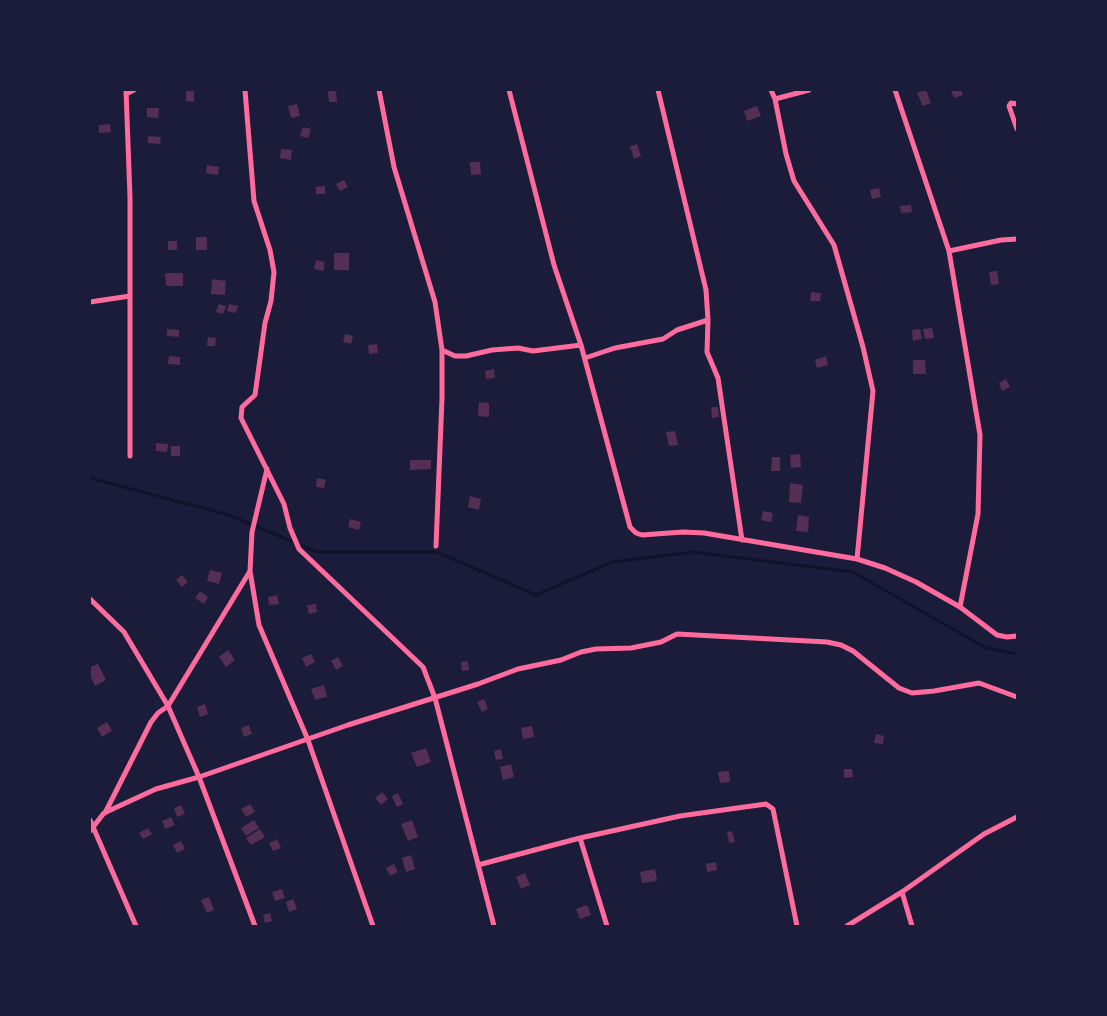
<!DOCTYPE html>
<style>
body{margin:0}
#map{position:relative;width:1107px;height:1016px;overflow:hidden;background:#1b1b3a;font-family:Commissioner,sans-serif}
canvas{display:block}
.frame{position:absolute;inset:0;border:91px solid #1b1b3a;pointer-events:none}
</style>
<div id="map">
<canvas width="1107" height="1016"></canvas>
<div class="frame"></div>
</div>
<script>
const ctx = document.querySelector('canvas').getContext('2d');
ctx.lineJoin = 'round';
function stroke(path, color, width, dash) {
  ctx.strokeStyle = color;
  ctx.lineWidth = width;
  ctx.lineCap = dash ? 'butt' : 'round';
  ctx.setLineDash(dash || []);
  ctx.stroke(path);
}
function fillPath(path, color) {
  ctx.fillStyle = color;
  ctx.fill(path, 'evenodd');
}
stroke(new Path2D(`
 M 90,478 L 229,515 L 317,552 L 437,552 L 536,595 L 612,562 L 694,552 L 853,572 L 986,648 L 1017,654`), '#12122b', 3);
fillPath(new Path2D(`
 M 186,90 L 194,91 L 194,102 L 186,101 Z
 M 336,90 L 337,102 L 329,102 L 328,91 Z
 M 926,90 L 931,103 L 923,106 L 917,93 Z
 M 951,90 L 961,90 L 963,95 L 954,98 Z
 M 297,104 L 300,116 L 291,118 L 288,106 Z
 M 757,106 L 761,116 L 747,121 L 744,111 Z
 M 147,108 L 159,108 L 158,118 L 147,117 Z
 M 110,124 L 111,132 L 99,133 L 99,125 Z
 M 303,127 L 311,129 L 308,138 L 300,136 Z
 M 148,136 L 161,137 L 160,144 L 148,143 Z
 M 637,144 L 641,156 L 634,159 L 630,146 Z
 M 281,149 L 292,150 L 291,160 L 280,158 Z
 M 470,162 L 480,162 L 481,174 L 471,175 Z
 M 207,165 L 219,167 L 218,175 L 206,173 Z
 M 344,180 L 348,187 L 340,191 L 336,184 Z
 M 325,186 L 325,194 L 316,194 L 316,187 Z
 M 879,188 L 881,197 L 872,199 L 870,190 Z
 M 911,205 L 912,212 L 901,213 L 900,206 Z
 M 196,237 L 207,237 L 207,250 L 196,250 Z
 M 168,241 L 177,241 L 177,250 L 168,250 Z
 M 334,253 L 349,253 L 349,270 L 334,270 Z
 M 316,260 L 325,262 L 323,271 L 314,269 Z
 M 997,271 L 999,284 L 991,285 L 989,272 Z
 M 165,273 L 183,273 L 183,286 L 166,286 Z
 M 212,279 L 226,281 L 225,295 L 211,294 Z
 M 811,292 L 821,293 L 820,301 L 810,301 Z
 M 219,304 L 226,306 L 223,314 L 216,312 Z
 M 229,304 L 238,306 L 236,313 L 227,311 Z
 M 932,328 L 934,338 L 925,339 L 923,329 Z
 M 167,329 L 179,330 L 179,337 L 167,336 Z
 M 920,329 L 922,339 L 913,341 L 912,330 Z
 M 345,334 L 353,336 L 351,344 L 343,342 Z
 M 208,337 L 216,338 L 215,346 L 207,346 Z
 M 377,344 L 378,353 L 369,354 L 368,345 Z
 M 169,356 L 180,357 L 180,365 L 168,364 Z
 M 826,356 L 828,365 L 817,368 L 815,360 Z
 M 913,360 L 925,360 L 926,374 L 913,374 Z
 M 494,369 L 495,378 L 486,379 L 485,371 Z
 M 1006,379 L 1010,387 L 1002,391 L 999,383 Z
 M 479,402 L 489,403 L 489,417 L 478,416 Z
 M 711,407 L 718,407 L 719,417 L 712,418 Z
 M 675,431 L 678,445 L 669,446 L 666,432 Z
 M 156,443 L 168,444 L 167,452 L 156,451 Z
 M 171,446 L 180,446 L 180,456 L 171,456 Z
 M 800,454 L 801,467 L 791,468 L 790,455 Z
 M 772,457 L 780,457 L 780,471 L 771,471 Z
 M 410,460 L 431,460 L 431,469 L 410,470 Z
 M 317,478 L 326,480 L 324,488 L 316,487 Z
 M 790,483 L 803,485 L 801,503 L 789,502 Z
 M 470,496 L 481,499 L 479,510 L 468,507 Z
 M 763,511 L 773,513 L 771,522 L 761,520 Z
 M 798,515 L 809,517 L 808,532 L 796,531 Z
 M 350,519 L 361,522 L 359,530 L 348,527 Z
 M 210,570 L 222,573 L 219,584 L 207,581 Z
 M 182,575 L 188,582 L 182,587 L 176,580 Z
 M 200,591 L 208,597 L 204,604 L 195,598 Z
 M 277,595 L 279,604 L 269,605 L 268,597 Z
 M 316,604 L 317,612 L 309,614 L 307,605 Z
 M 228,650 L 235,660 L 226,667 L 219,657 Z
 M 311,654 L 315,662 L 306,667 L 302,658 Z
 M 338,657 L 343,666 L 336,670 L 331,661 Z
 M 468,661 L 469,670 L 462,671 L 461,662 Z
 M 98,664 L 106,680 L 95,686 L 90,675 L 90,667 Z
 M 324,685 L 327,697 L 315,700 L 311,689 Z
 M 484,699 L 488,709 L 482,712 L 477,702 Z
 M 205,704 L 208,714 L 200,717 L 197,707 Z
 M 107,722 L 112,731 L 102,737 L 97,728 Z
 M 249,725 L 252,734 L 244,737 L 241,728 Z
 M 532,726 L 534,737 L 523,739 L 521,728 Z
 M 876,734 L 884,736 L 883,744 L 874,743 Z
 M 426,748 L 431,762 L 417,767 L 411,753 Z
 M 501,749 L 503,759 L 496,760 L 494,751 Z
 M 511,764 L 514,777 L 503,780 L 500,767 Z
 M 844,769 L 852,769 L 853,777 L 844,778 Z
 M 729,771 L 730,782 L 720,783 L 718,772 Z
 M 382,792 L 388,799 L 381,805 L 375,798 Z
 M 398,793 L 403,804 L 397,807 L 392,796 Z
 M 250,804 L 255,812 L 246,817 L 241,809 Z
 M 181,805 L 185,814 L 177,817 L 174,808 Z
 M 171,817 L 175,825 L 165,829 L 162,821 Z
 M 254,820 L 259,828 L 246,836 L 241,828 Z
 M 412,820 L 418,837 L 408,841 L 401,824 Z
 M 148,828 L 152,834 L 143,839 L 139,833 Z
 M 260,829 L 265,837 L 251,845 L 246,838 Z
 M 732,831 L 735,842 L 729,843 L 727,832 Z
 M 277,839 L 281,848 L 273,851 L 269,843 Z
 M 181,841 L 185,849 L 177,853 L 173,845 Z
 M 411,855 L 415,869 L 406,872 L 402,858 Z
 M 716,862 L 717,870 L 707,872 L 706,864 Z
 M 394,864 L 398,872 L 390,876 L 386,868 Z
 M 655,869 L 657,881 L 642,883 L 640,872 Z
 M 525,873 L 530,885 L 521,889 L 516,877 Z
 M 282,889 L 285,898 L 275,901 L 272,892 Z
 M 209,897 L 214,910 L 207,913 L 201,900 Z
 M 293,899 L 297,909 L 289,912 L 286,902 Z
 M 587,905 L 591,915 L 580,919 L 576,909 Z
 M 270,913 L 272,921 L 265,923 L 263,915 Z`), '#542f53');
stroke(new Path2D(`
 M 126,90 L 130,197 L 130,456
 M 245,90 L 254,201 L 270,250 L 274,272 L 271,301 L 265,323 L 255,395 L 242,407 L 241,418 L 284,504 L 290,528 L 299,549 L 423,667 L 435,698 L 494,926
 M 379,90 L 394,167 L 435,302 L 442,350 L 442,398 L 436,546
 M 509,90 L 554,265 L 581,345 L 630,527 L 636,533 L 642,535 L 683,532 L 704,533 L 857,559 L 885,568 L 916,582 L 960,607 L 997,635 L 1007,637 L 1017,636
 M 658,90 L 706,290 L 708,320 L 707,352 L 718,378 L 742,540
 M 771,90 L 775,99 L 786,154 L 794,181 L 834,245 L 863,347 L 873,391 L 857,559
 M 895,90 L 949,251 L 980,435 L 978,514 L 960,607
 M 126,94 L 134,90
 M 775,99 L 809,90
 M 1017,104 L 1011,103 L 1009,106 L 1017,129
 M 949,251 L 1001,240 L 1017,239
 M 90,302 L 130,296
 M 442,350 L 455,356 L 466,356 L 492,350 L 518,348 L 533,351 L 581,345
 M 585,358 L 615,348 L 663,339 L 677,330 L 708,320
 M 267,469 L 252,532 L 250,571 L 259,625 L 308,740 L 373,926
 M 250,571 L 168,706 L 199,777 L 255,926
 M 90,599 L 124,632 L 168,706 L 158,713 L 151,722 L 105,813
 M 90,820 L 136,926
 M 90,831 L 104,813 L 156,789 L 199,777 L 348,725 L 478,684 L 518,669 L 561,660 L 581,652 L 596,649 L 631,648 L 661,642 L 677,634 L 827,642 L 841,645 L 853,651 L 899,688 L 912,693 L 934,691 L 979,683 L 1017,697
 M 580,838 L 607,926
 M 478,865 L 580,838 L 680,816 L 766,804 L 773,809 L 797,926
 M 902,892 L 912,926
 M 847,926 L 902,892 L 984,834 L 1017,817`), '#ff6b9d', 5);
</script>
